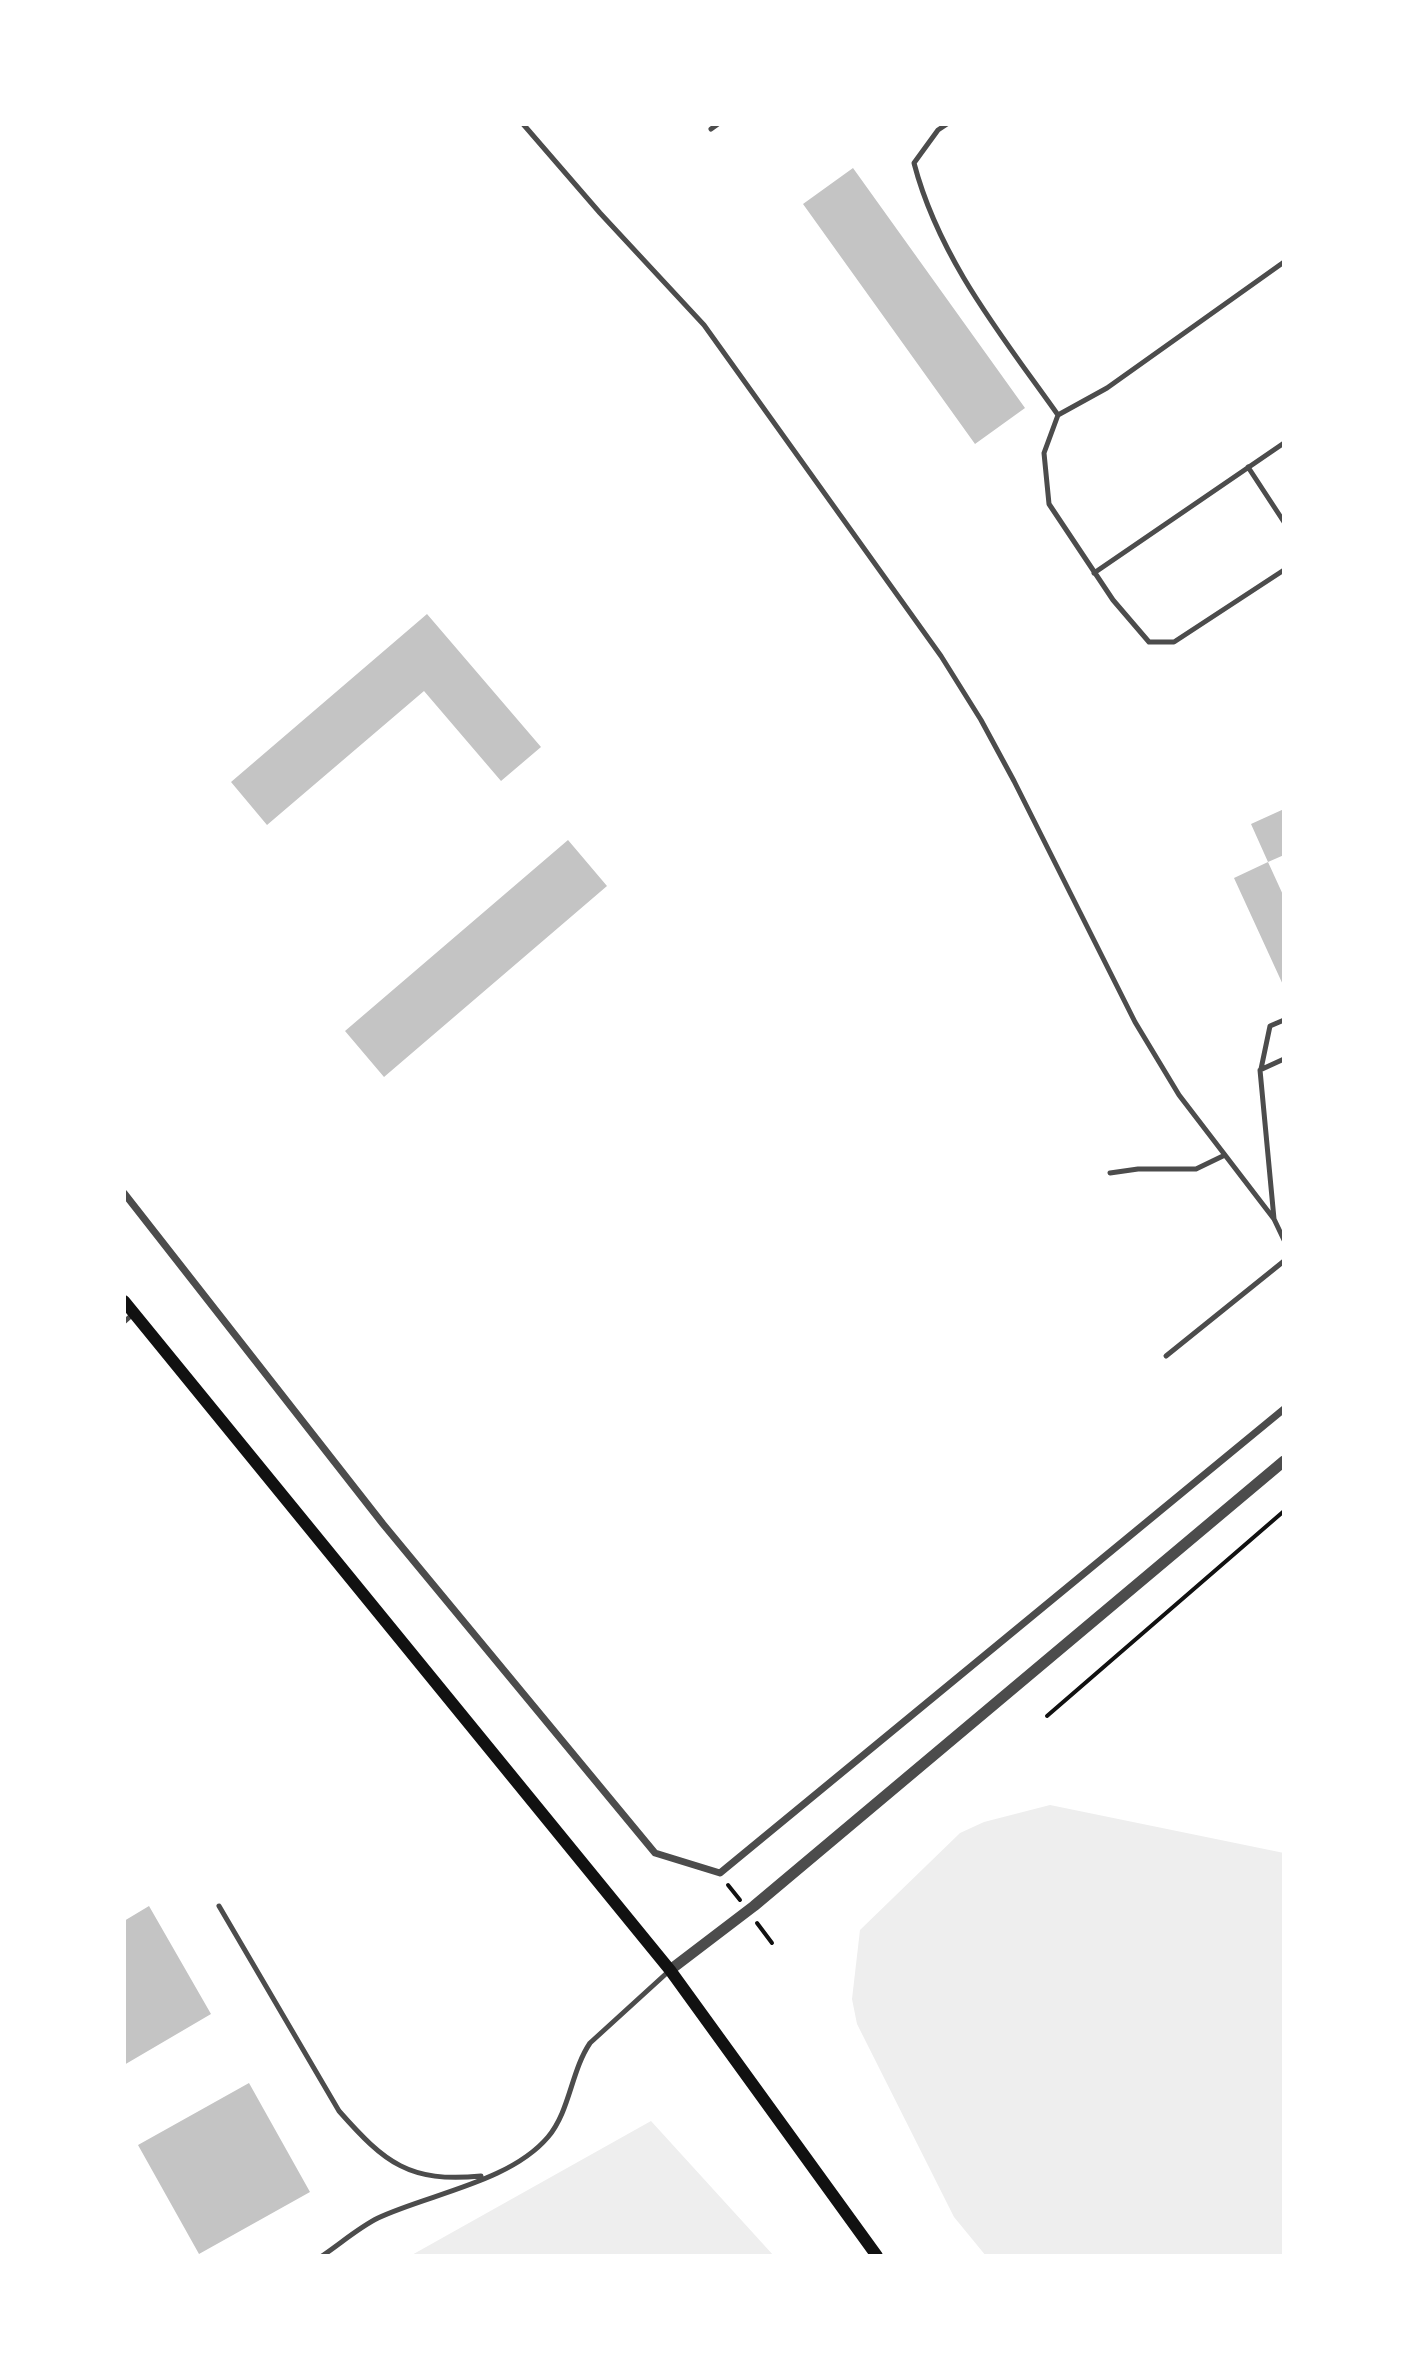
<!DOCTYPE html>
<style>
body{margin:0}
#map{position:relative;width:1408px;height:2380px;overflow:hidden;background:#fff;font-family:"Noto Sans",sans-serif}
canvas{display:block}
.frame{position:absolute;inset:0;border:126px solid #fff;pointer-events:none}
</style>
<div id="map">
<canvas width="1408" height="2380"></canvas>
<div class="frame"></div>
</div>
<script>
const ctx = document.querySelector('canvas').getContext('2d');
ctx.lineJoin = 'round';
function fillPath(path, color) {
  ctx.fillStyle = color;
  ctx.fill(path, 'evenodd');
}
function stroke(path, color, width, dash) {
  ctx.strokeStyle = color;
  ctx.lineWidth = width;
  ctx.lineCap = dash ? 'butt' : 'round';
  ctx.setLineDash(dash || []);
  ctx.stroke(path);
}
fillPath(new Path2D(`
 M 1050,1805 L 1284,1853 L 1284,2256 L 986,2256 L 954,2217 L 857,2024 L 852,1999 L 860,1930 L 960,1833 L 984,1822 Z
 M 651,2121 L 774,2256 L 410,2256 Z`), '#eee');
fillPath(new Path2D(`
 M 853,168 L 1025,408 L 975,444 L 803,204 Z
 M 427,614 L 541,747 L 501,781 L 424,691 L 267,825 L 231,782 Z
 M 1284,809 L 1284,855 L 1268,862 L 1251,824 Z
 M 568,840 L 607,886 L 384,1077 L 345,1031 Z
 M 1268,862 L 1284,897 L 1284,987 L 1234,878 Z
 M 149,1906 L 211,2014 L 124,2065 L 124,1921 Z
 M 249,2083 L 310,2192 L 199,2254 L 138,2145 Z`), '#c4c4c4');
stroke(new Path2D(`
 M 1047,1716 L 1284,1511
 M 728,1885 L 740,1900
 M 757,1923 L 772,1943`), '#111', 4);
stroke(new Path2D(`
 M 523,124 L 600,213 L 704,325 L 941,656 L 981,720 L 1014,781 L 1135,1022 L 1179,1095 L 1274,1219
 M 947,124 L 938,130 L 914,163 C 939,259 1002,336 1058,415
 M 711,129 L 718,124
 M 1284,262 L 1107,388 L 1058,415 L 1044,453 L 1049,504 L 1113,600 L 1149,642 L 1174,642 L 1284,570
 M 1248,467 L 1284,522
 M 1094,573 L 1284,443
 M 1284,1059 L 1260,1070 L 1274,1219 L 1284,1240
 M 1261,1069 L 1270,1026 L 1284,1020
 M 1110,1173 L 1138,1169 L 1196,1169 L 1225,1155
 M 124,1322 L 133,1314
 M 1166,1356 L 1284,1261
 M 219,1906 L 339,2111 C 385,2163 409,2183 481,2176
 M 322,2256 C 340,2244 358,2228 378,2218 C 429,2194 510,2182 548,2137 C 570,2111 571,2071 590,2043 L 669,1971`), '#4c4c4c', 5);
stroke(new Path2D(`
 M 124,1193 L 383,1524 L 655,1853 L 720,1873 L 1284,1409`), '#4c4c4c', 7);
stroke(new Path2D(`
 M 670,1970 L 754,1906 L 1284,1461`), '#4c4c4c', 11);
stroke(new Path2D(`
 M 124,1301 L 670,1970 L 877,2256`), '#111', 12);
</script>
